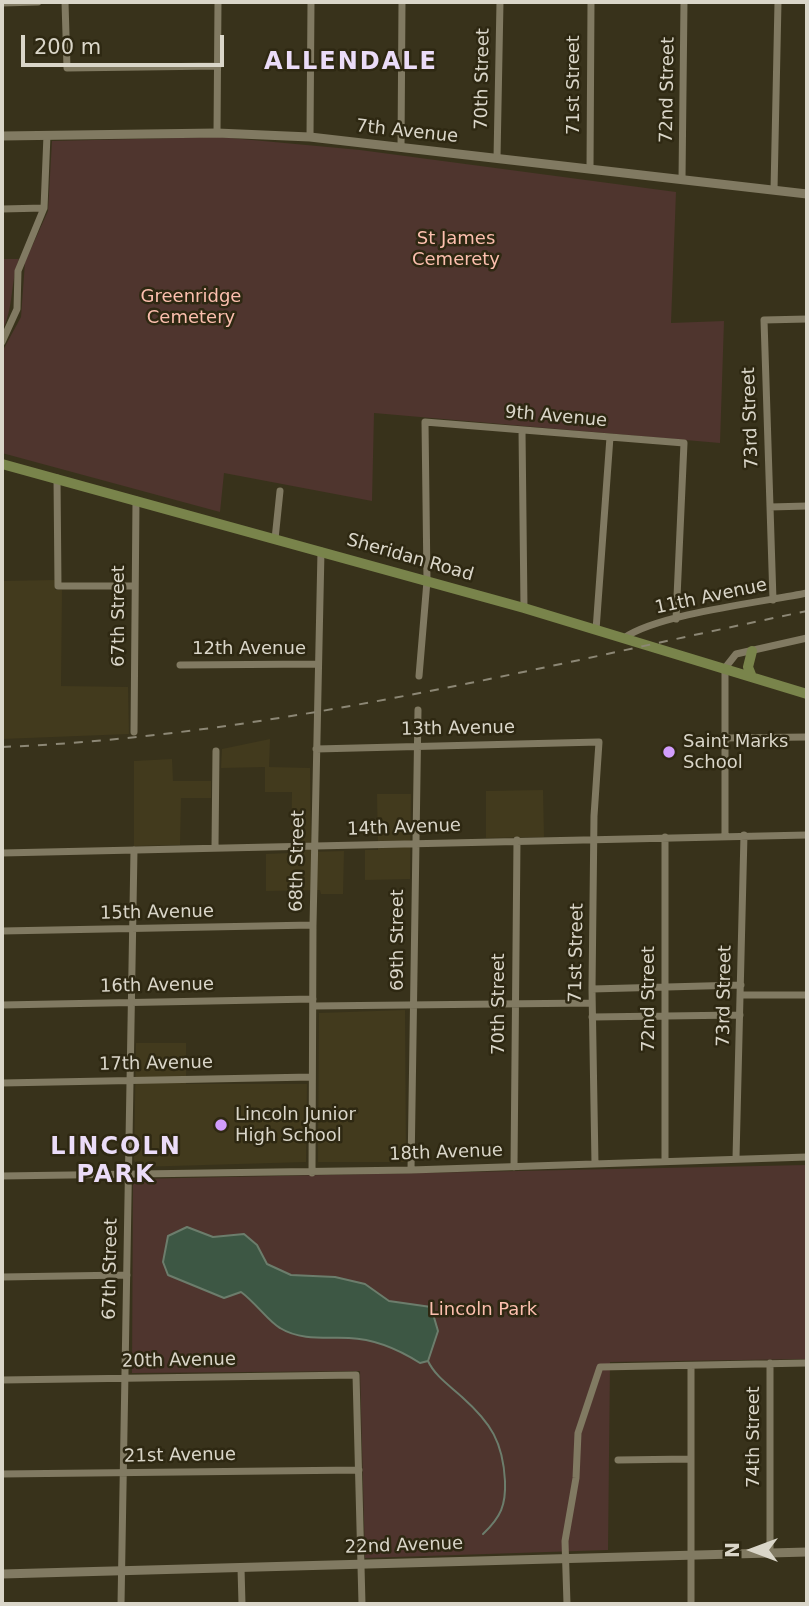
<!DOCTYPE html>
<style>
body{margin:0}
#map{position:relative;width:809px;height:1606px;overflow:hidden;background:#38321b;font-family:"DejaVu Sans",sans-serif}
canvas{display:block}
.frame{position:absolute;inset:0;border:4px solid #dad6c9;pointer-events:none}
.north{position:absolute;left:718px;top:1515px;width:70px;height:70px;-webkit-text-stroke:5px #2e2812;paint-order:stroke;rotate:270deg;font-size:19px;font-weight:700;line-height:28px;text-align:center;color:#dad6c9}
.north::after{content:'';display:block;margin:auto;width:24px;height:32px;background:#dad6c9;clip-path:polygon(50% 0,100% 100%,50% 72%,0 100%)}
.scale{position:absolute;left:21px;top:35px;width:203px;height:32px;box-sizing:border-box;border:4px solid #dad6c9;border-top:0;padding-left:9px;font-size:21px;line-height:24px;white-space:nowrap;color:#dad6c9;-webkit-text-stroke:5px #2e2812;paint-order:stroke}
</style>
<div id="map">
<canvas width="809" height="1606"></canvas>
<div class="frame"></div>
<div class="north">N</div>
<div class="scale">200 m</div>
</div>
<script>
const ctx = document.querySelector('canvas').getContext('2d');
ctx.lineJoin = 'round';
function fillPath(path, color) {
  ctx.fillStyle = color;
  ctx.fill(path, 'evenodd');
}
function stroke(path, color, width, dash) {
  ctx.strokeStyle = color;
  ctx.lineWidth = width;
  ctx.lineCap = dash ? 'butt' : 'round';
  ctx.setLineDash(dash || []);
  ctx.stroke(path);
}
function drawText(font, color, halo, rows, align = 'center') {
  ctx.font = font + ' "DejaVu Sans",sans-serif';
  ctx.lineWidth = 5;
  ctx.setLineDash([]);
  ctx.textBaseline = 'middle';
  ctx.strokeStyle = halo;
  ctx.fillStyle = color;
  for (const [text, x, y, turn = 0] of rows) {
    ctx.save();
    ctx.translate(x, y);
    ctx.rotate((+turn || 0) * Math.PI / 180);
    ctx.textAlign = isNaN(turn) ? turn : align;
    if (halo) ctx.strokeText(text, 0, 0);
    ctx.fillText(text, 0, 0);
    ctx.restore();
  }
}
fillPath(new Path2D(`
 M 55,580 L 55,590 L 62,590 L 61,686 L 128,687 L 129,734 L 2,739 L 2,581 Z
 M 270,739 L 269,767 L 310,768 L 311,852 L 344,851 L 343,894 L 321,894 L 320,890 L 266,891 L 266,854 L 291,853 L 292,792 L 265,792 L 265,767 L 221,768 L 222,749 Z
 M 172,759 L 173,781 L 211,781 L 211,798 L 181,798 L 180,845 L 134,846 L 134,761 Z
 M 543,790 L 544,837 L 486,838 L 486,791 Z
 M 377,794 L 411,794 L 410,879 L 365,880 L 365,850 L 378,850 Z
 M 405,1010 L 406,1162 L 318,1162 L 319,1013 Z
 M 136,1043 L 186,1043 L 186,1084 L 307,1084 L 306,1162 L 138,1167 L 134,1160 Z`), '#423a1d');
fillPath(new Path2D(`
 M 220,137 L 360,150 L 676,192 L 671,323 L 724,321 L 720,443 L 374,413 L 372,501 L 224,473 L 220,512 L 2,453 L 2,352 L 21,317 L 25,262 L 48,211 L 52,141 Z
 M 2,259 L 19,259 C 10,283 14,308 2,331 Z
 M 807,1165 L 807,1359 L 610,1362 L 608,1550 L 365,1558 L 360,1371 L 132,1373 L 133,1179 Z`), '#4f352e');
const water = new Path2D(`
 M 187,1227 L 213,1237 L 244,1234 L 257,1245 L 267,1264 L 291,1275 L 335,1277 L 365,1284 L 389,1301 L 431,1307 L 438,1331 L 428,1361 L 420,1363 C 398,1349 375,1339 349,1338 C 327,1337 301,1341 280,1328 C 269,1322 255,1302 241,1292 L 224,1298 L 168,1275 L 163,1262 L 168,1236 Z`);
fillPath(water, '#3d5744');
stroke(water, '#6c7d6c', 2);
stroke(new Path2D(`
 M 428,1361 C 435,1376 450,1386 462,1397 C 491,1423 503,1442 505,1481 C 506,1505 501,1517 483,1534`), '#6c7d6c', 2);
stroke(new Path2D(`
 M 65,2 L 67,68 L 218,66
 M 2,3 L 38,2
 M 217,133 L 218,2
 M 310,137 L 311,2
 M 401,148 L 402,2
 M 497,158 L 500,2
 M 590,169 L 591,2
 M 682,179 L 684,2
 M 774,190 L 778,2
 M 2,209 L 44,208
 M 2,342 L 17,309 L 18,271 L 44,208 L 47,135
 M 522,430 L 524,608
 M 57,478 L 58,586 L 134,586
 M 770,507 L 807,506
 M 275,539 L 280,491
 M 773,600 L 764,320 L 807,319
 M 596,630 L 610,437
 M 624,638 C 658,614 762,602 807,593
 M 180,665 L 318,664
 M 419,676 L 427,581 L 425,422 L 684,443 L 676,619
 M 134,732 L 136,500
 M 725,738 L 807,737
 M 316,749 L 599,742 L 594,816 L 592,989 L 595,1164
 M 725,836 L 725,668 L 736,654 L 807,638
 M 215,847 L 216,751
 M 2,853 L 807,835
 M 2,931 L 313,925
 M 592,989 L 741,985
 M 741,995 L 807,995
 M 2,1005 L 313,999
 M 313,1006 L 592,1003
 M 592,1017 L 740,1015
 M 2,1083 L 312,1077
 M 736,1158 L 744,835
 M 665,1160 L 665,837
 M 514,1167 L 517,840
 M 411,1170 L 418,710
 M 312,1173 L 313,925 L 321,551
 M 2,1176 L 411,1170 L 807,1157
 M 2,1277 L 127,1275
 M 691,1366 L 691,1604
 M 2,1380 L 356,1375 L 362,1604
 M 618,1460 L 690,1459
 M 2,1474 L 359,1470
 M 770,1552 L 770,1363
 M 241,1568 L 242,1604
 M 121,1604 L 134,850
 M 567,1604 L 565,1541 L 576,1478 L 578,1433 L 600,1367 L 807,1363`), '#817a62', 7);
stroke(new Path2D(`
 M 2,136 L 217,133 L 310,137 L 807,194
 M 2,1574 L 807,1552`), '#817a62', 9);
stroke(new Path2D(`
 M 2,464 L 524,608 L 807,694
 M 752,651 L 748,667 L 752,677`), '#79844b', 10);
stroke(new Path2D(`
 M 2,747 C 273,736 542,666 807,611`), '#8c8775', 2, [9, 9]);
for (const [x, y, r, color] of [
 [669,752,7,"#d29dfd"],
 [221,1125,7,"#d29dfd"]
]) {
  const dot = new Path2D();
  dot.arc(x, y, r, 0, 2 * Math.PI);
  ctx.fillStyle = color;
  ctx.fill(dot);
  stroke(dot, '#2e2812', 2.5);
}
drawText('18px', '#dad6c9', '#2e2812', [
 ["70th Street",483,79,-89],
 ["71st Street",574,85,-90],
 ["72nd Street",668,90,-89],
 ["7th Avenue",407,132,6],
 ["9th Avenue",556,417,5],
 ["73rd Street",751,418,-92],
 ["Sheridan Road",410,558,16],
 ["11th Avenue",711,597,-12],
 ["67th Street",119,616,-90],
 ["12th Avenue",249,649],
 ["13th Avenue",458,729,-1],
 ["14th Avenue",404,828,-2],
 ["68th Street",298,861,-89],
 ["15th Avenue",157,913,-1],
 ["69th Street",398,940,-90],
 ["71st Street",577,953,-89],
 ["16th Avenue",157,986,-1],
 ["73rd Street",725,996,-89],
 ["72nd Street",649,999,-90],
 ["70th Street",499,1004,-90],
 ["17th Avenue",156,1064,-1],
 ["18th Avenue",446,1153,-2],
 ["67th Street",111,1269,-89],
 ["20th Avenue",179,1361,-1],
 ["74th Street",754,1437,-90],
 ["21st Avenue",180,1456,-1],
 ["22nd Avenue",404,1546,-2]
]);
drawText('18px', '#fcbfae', '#2e2812', [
 ["St James",456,239],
 ["Cemerety",456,260],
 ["Greenridge",191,297],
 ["Cemetery",191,318],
 ["Lincoln Park",483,1310]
]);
drawText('18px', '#dad6c9', '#2e2812', [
 ["Saint Marks",683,742],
 ["School",683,763],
 ["Lincoln Junior",235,1115],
 ["High School",235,1136]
], 'left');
ctx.letterSpacing = '2px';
drawText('bold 24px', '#ebdcf8', '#2e2812', [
 ["ALLENDALE",351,63],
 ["LINCOLN",116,1148],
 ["PARK",116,1176]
]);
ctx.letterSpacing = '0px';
</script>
